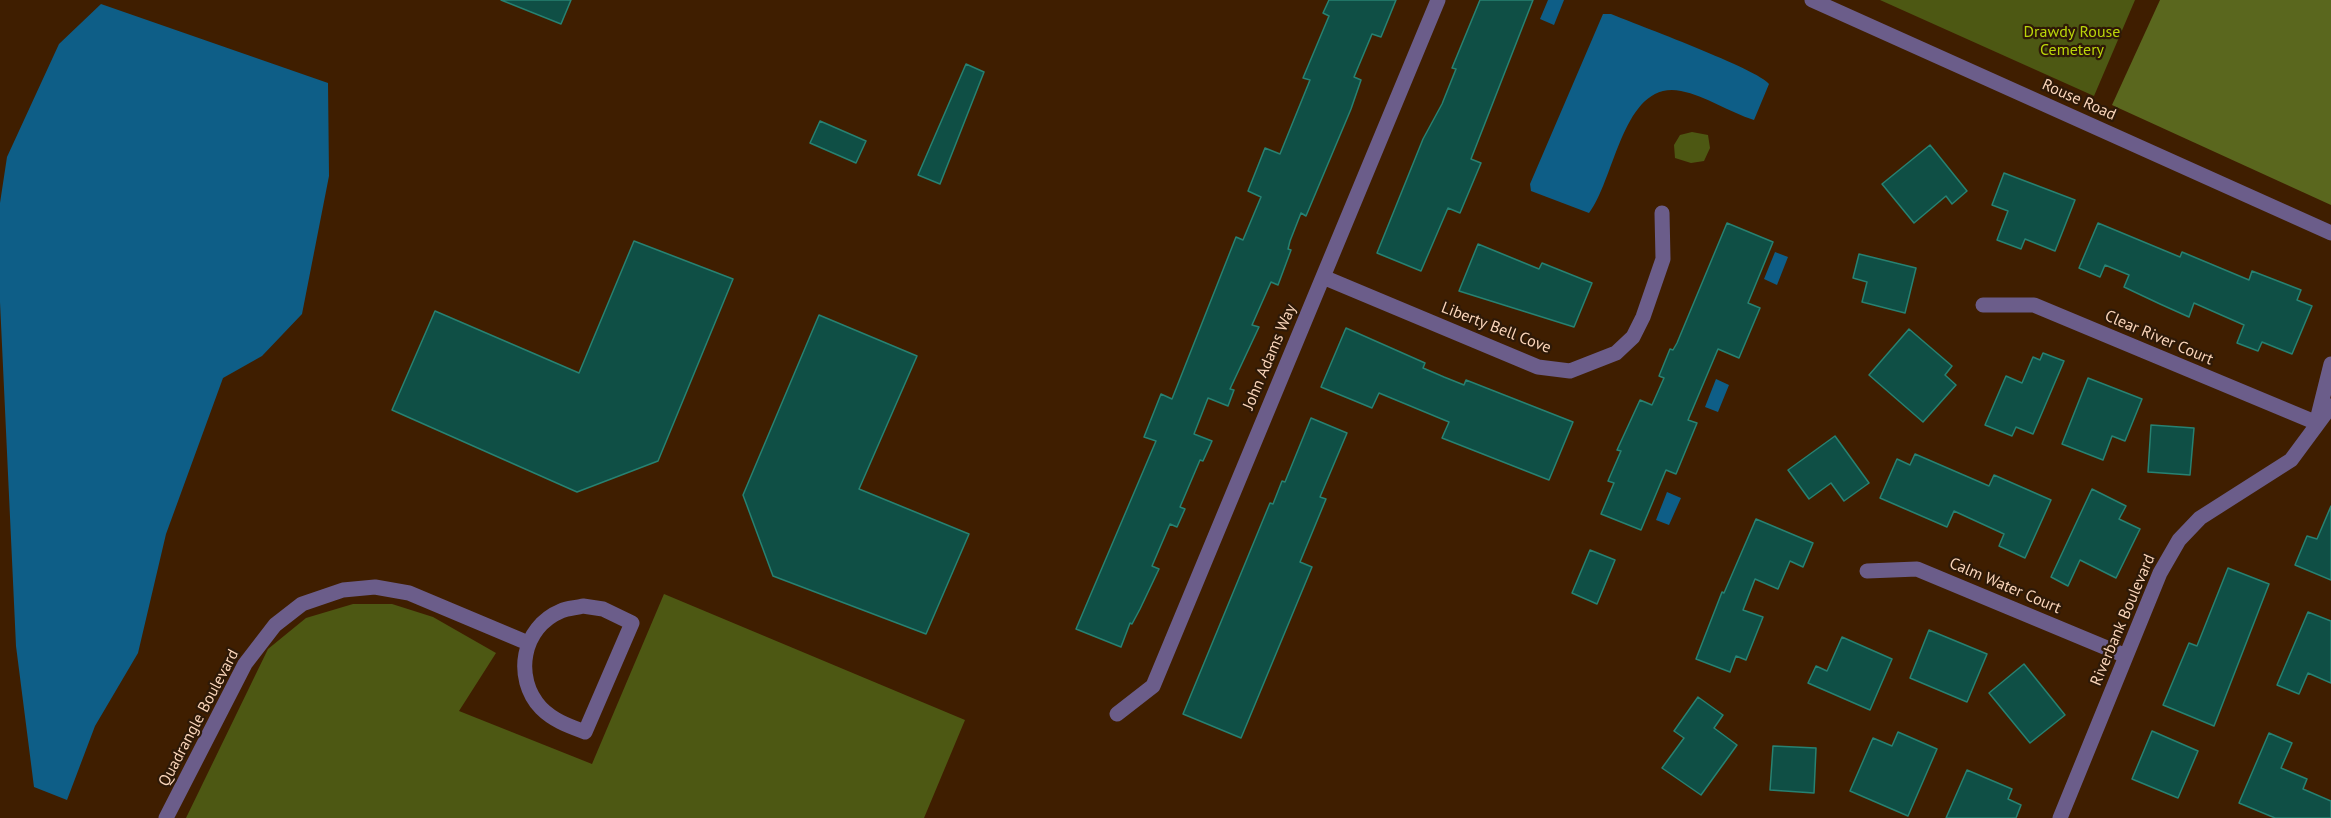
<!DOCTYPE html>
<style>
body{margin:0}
canvas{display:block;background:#3f1e00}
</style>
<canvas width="2331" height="818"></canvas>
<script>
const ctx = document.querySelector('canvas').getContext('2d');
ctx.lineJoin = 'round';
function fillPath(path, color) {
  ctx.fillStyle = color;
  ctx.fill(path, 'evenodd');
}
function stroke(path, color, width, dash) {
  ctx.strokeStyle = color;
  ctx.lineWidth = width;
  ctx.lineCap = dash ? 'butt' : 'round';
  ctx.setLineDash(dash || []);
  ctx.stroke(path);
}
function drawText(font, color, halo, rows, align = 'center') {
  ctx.font = font + ' "PT Sans",sans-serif';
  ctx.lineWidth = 4.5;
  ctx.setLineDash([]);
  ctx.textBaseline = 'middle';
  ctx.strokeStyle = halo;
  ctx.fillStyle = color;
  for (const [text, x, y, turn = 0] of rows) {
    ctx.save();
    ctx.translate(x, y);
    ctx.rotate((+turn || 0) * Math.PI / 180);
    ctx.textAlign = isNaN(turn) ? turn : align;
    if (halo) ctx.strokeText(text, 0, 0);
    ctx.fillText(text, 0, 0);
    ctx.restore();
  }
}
fillPath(new Path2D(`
 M 1880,0 L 2135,0 L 2094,96 Z
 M 1692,132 L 1708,135 L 1710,148 L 1704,161 L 1691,163 L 1675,158 L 1674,145 L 1680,135 Z
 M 664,594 L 965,720 L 924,818 L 186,818 L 268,649 L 306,618 L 353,604 L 392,604 L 433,617 L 496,653 L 459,711 L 592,764 Z`), '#4d5813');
fillPath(new Path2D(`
 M 2160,0 L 2331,0 L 2331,205 L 2112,105 Z`), '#5a671e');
fillPath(new Path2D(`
 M 1548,0 L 1564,0 L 1554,25 L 1540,19 Z
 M 101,4 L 328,83 L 329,176 L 302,314 L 262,356 L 223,378 L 166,534 L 138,653 L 95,726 L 67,800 L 34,787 L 16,646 L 0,302 L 0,203 L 7,157 L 59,44 Z
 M 1603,14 L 1611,14 C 1635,24 1760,70 1769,84 L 1754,120 C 1729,112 1706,96 1681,91 C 1623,79 1615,180 1589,213 L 1531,191 L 1530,184 Z
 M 1775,252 L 1788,257 L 1777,285 L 1764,279 Z
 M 1716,379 L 1729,385 L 1718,412 L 1705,407 Z
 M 1667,492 L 1681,498 L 1669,525 L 1656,520 Z`), '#0e5e87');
const building = new Path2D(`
 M 501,0 L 571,0 L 561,24 Z
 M 1329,0 L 1396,0 L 1381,37 L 1372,34 L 1354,77 L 1361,80 L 1351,109 L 1306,216 L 1301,213 L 1290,241 L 1288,249 L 1291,250 L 1278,285 L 1271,282 L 1252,325 L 1259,327 L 1230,389 L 1234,390 L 1228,406 L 1208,398 L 1194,434 L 1212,441 L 1203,461 L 1200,460 L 1180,507 L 1185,509 L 1177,527 L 1170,524 L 1152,566 L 1159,569 L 1140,609 L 1132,624 L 1130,623 L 1121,647 L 1076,629 L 1156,441 L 1144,437 L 1161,394 L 1172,399 L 1236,237 L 1243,240 L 1261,197 L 1248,191 L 1265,148 L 1280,154 L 1310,80 L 1303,78 L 1329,16 L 1323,13 Z
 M 1480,0 L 1533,0 L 1471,159 L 1481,163 L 1460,213 L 1448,208 L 1421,271 L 1377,253 L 1423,139 L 1442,104 L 1456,69 L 1452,68 Z
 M 966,64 L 984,72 L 940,184 L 918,175 Z
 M 820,121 L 866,141 L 856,163 L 810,143 Z
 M 1930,145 L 1967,191 L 1952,204 L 1946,196 L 1914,223 L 1882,184 Z
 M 2004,173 L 2075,200 L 2055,251 L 2025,239 L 2021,249 L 1997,240 L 2008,211 L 1992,205 Z
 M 1727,223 L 1773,242 L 1748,303 L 1760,308 L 1739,358 L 1718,349 L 1688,420 L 1697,423 L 1676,474 L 1666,470 L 1641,530 L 1601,514 L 1614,483 L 1608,481 L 1621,451 L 1617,450 L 1640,400 L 1652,405 L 1664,378 L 1659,376 L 1670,349 L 1673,350 L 1677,343 Z
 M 2098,223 L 2180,257 L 2182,252 L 2249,280 L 2252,271 L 2301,290 L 2297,300 L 2312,306 L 2292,354 L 2262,342 L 2258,351 L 2237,343 L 2244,325 L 2194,303 L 2189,317 L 2160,304 L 2124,287 L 2129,275 L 2105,265 L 2100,277 L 2079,268 Z
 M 634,241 L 733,279 L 658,461 L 577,492 L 392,410 L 435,311 L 579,373 Z
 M 1478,244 L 1539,269 L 1542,263 L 1592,283 L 1574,327 L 1459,291 Z
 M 1859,254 L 1916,268 L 1905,313 L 1862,302 L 1867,282 L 1853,278 Z
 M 819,315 L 917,356 L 859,489 L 969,534 L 926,634 L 773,576 L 743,495 Z
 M 1346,328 L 1425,363 L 1423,368 L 1444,377 L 1464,385 L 1466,380 L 1573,422 L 1549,480 L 1442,438 L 1449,422 L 1379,393 L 1372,408 L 1321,387 Z
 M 1909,329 L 1952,366 L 1945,375 L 1956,385 L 1923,422 L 1869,375 Z
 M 2043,353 L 2064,361 L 2033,434 L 2016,427 L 2012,436 L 1985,425 L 2006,376 L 2022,383 L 2033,357 L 2040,360 Z
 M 2088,378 L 2142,399 L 2125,441 L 2112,436 L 2103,460 L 2062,444 Z
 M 1311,418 L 1347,433 L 1320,497 L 1326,499 L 1300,562 L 1312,567 L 1241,738 L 1183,714 L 1270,503 L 1273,504 L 1282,481 L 1285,482 Z
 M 2151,425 L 2194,428 L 2190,475 L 2148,472 Z
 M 1835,436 L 1869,483 L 1844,501 L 1831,483 L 1809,499 L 1788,470 Z
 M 1915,454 L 1989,486 L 1994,475 L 2051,500 L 2025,558 L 1999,546 L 2004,534 L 1954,511 L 1947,527 L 1880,498 L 1897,459 L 1910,465 Z
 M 2092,489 L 2126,506 L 2119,519 L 2140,529 L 2116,578 L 2080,560 L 2068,586 L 2051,577 Z
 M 2331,506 L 2331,580 L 2295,565 L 2307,536 L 2317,539 Z
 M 1756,519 L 1813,543 L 1803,567 L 1790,561 L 1778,589 L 1755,579 L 1743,610 L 1763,617 L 1746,660 L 1736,656 L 1730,672 L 1696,659 L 1722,592 L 1724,593 Z
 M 1590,550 L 1615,560 L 1597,604 L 1572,593 Z
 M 2228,568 L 2269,584 L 2214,726 L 2163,705 L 2189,643 L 2197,646 Z
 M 2308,612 L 2331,621 L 2331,683 L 2308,673 L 2299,694 L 2277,685 Z
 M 1929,630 L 1987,654 L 1967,702 L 1910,678 Z
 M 1842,637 L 1892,659 L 1870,710 L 1808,683 L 1816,666 L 1827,671 Z
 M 2024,664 L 2065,715 L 2030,743 L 1989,693 Z
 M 1698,697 L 1723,715 L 1714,728 L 1737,745 L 1701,795 L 1662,768 L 1684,738 L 1674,731 Z
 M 2152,731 L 2198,751 L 2178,798 L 2132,779 Z
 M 1898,732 L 1937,749 L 1908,816 L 1850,791 L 1873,738 L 1892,746 Z
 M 2269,733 L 2292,743 L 2281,768 L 2307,779 L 2303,789 L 2331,801 L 2331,818 L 2275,818 L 2239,803 Z
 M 1773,746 L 1816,748 L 1814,793 L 1770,790 Z
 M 1967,770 L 2012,789 L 2008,799 L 2021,805 L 2016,818 L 1946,818 Z`);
fillPath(building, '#0f4f45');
stroke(building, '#278272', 1.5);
stroke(new Path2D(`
 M 1812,0 L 2331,233
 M 1323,277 L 1538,367 L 1570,371 L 1616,353 L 1633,337 L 1643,317 L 1663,259 L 1662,213
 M 1983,305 L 2034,305 L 2317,423
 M 2317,420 L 2331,364
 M 1867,571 L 1917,569 L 2126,656
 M 583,606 L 603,609 L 632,623 L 585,732 C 569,726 554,721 541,708 C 513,678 522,627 561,611 C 567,608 576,608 583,606 Z
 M 1117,714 L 1153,686 L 1438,0
 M 166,818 L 245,664 L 275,625 L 302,604 L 343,590 L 375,587 L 409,593 L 528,643
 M 2060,818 L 2160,573 L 2179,540 L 2200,518 L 2291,460 L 2331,406`), '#6b5d8a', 15);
drawText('16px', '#bbd60a', '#2e1907', [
 ["Drawdy Rouse",2072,32],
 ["Cemetery",2072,50]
]);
drawText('16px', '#fad5ba', '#2e1907', [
 ["Rouse Road",2079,100,24],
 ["Liberty Bell Cove",1496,328,21],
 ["Clear River Court",2159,338,23],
 ["John Adams Way",1270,357,-67],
 ["Calm Water Court",2005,586,23],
 ["Riverbank Boulevard",2123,620,-67],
 ["Quadrangle Boulevard",199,718,-62]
]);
</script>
